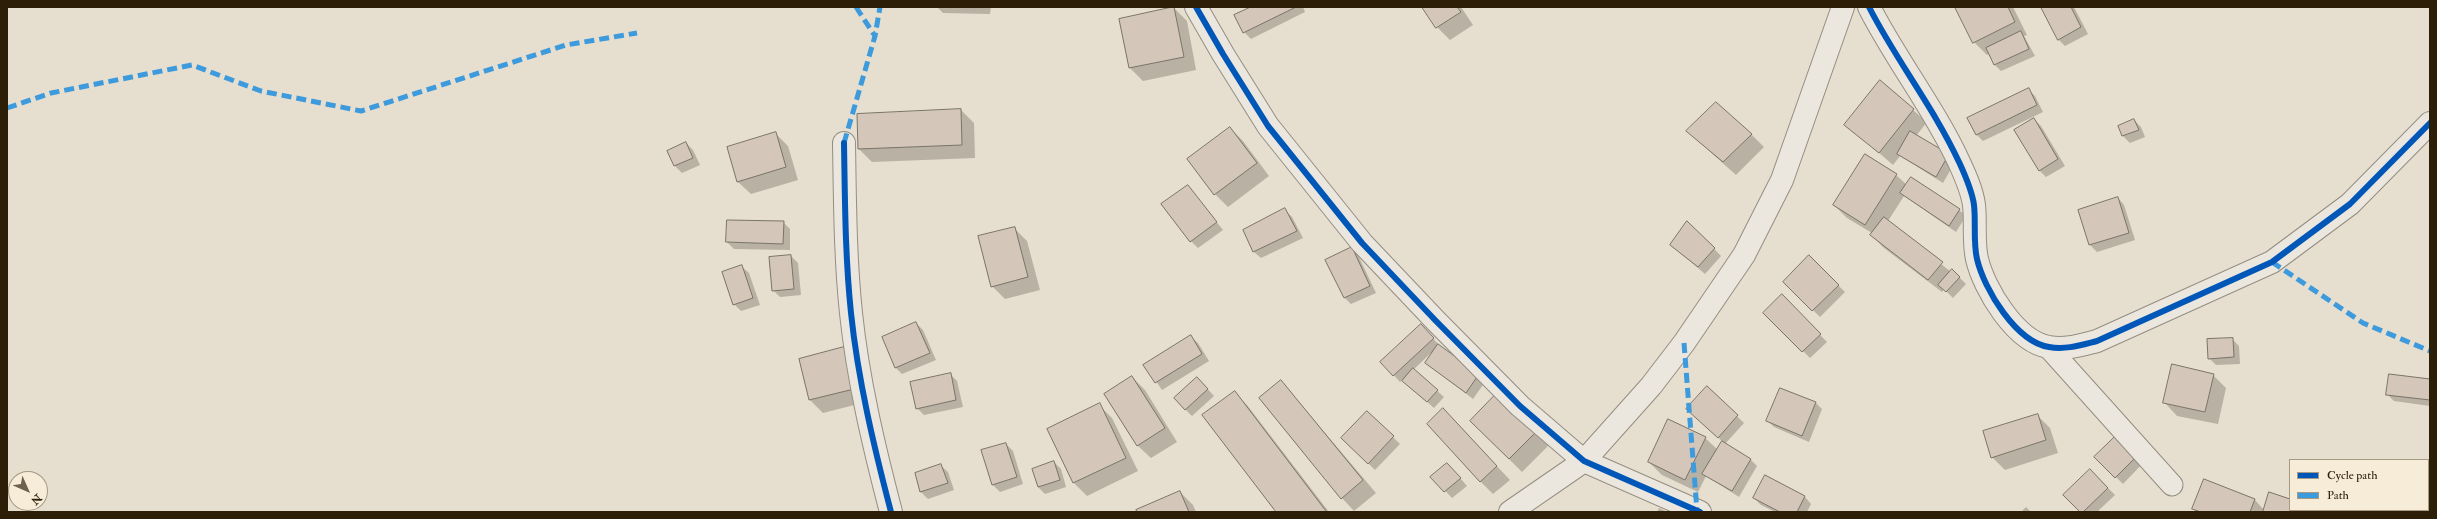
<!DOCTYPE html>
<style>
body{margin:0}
#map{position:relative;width:2437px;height:519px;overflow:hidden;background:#e6dece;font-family:"IM FELL Double Pica",serif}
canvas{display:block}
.frame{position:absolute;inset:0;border:8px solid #2d1e08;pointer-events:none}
.legend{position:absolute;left:2289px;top:459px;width:140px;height:52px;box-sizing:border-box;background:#f6ecd8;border:1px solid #a69a85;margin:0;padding:5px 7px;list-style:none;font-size:12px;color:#2d1e08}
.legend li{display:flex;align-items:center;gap:8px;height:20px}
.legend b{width:20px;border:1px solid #a69a85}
.north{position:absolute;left:8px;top:471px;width:40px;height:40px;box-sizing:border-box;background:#f6ecd8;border:1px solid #a69a85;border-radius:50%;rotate:135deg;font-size:11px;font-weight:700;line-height:16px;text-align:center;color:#2d1e08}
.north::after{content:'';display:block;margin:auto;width:14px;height:18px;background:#6e614d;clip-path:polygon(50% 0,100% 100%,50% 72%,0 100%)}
</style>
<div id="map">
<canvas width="2437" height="519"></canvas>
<div class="frame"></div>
<ul class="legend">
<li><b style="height:5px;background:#0057b8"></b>Cycle path</li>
<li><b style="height:5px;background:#3d9bdd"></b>Path</li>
</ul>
<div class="north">N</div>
</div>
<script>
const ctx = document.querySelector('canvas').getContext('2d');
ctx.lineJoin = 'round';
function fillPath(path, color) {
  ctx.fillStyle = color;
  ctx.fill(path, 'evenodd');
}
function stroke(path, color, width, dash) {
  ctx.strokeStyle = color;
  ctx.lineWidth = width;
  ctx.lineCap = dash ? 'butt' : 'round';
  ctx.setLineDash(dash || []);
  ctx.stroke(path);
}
fillPath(new Path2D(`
 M 937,7 L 991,7 L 990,14 L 943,13 Z
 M 1254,7 L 1303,7 L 1305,12 L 1251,39 L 1244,32 L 1236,16 Z
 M 1423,7 L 1461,7 L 1473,25 L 1450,40 L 1437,27 Z
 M 1956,7 L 2013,7 L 2027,35 L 2024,36 L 2035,56 L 2001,71 L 1994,64 L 1989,54 L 1987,55 L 1974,42 Z
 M 2042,7 L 2074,7 L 2088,34 L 2065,46 L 2058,39 Z
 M 1174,8 L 1187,21 L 1196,70 L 1143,81 L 1130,68 Z
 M 1880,82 L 1927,122 L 1916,136 L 1955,162 L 1943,183 L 1900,156 L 1893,165 L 1846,124 Z
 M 2028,89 L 2035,96 L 2043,112 L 1983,141 L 1976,134 Z
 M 961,110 L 974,123 L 975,158 L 872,162 L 859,149 L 858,115 Z
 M 2034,119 L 2041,126 L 2065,166 L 2046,177 L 2039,170 Z
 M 2134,120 L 2141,127 L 2145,137 L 2130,143 L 2123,136 L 2119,126 Z
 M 1230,128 L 1243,141 L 1269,176 L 1228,207 L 1215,194 Z
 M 1687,131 L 1751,134 L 1764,147 L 1736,175 Z
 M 775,133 L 788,146 L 798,180 L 751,194 L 738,182 Z
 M 686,143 L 693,150 L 700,165 L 682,173 L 675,166 L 668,151 Z
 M 1896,175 L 1907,185 L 1959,210 L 1966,216 L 1956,232 L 1904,196 L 1888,221 L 1951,272 L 1952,270 L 1966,284 L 1953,298 L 1944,289 L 1942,292 L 1884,248 L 1871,235 L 1872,233 L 1847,218 L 1834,205 Z
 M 1188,186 L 1223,230 L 1198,248 L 1191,241 Z
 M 2118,198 L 2124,205 L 2135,240 L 2097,252 L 2090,245 L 2079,210 Z
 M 1285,210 L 1292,217 L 1303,238 L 1261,258 L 1254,252 L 1244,230 Z
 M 728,221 L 783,222 L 790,229 L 790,250 L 734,249 L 727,242 Z
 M 1688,222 L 1721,256 L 1705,274 L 1671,245 Z
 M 1014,228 L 1027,241 L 1040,290 L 1005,299 L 992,286 Z
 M 1352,248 L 1358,255 L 1376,293 L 1351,304 L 1345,298 Z
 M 791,256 L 798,263 L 801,295 L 780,297 L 773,290 Z
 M 1809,257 L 1845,292 L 1820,317 L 1784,282 Z
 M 742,267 L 749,273 L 760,305 L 741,311 L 734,304 Z
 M 1782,296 L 1827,342 L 1810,358 L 1765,313 Z
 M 916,323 L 923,330 L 936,360 L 902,374 L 895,367 Z
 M 1428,333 L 1440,346 L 1485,382 L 1473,399 L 1426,363 L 1432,352 L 1413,370 L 1444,397 L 1434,408 L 1402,380 L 1400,382 L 1382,362 Z
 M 1191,337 L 1198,343 L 1209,361 L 1162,390 L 1145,365 Z
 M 2232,339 L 2239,346 L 2240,364 L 2216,365 L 2209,358 Z
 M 843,349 L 866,402 L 823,413 L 810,400 L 800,359 Z
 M 950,374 L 957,381 L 963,407 L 924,415 L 917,408 Z
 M 2213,375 L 2226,388 L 2218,424 L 2177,416 L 2165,403 Z
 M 1132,377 L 1145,390 L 1177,442 L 1151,458 L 1138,446 Z
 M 2430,380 L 2430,406 L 2394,401 L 2387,394 Z
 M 1281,381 L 1376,493 L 1354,511 L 1342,498 Z
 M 1204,385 L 1214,396 L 1192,416 L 1185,409 Z
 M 1707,387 L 1744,423 L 1725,444 L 1750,459 L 1757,466 L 1739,497 L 1706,476 L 1698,492 L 1662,475 L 1649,462 L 1705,438 L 1718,450 L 1723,442 L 1694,415 Z
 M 1234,392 L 1247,405 L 1329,512 L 1278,512 Z
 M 1498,394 L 1549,445 L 1522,472 L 1471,421 Z
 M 1815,402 L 1822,409 L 1809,442 L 1774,427 L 1767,420 Z
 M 1099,405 L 1112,418 L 1138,471 L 1087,496 L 1074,483 L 1048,429 Z
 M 1443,409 L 1510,480 L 1493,494 L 1480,481 Z
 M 1367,412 L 1400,444 L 1375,470 L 1342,438 Z
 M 2037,415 L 2050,428 L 2058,453 L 2005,470 L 1992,457 Z
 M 1006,444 L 1013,451 L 1023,484 L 1000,492 L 993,485 L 982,451 Z
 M 2096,457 L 2147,459 L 2123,484 Z
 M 1054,462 L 1061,469 L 1066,487 L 1045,494 L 1038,487 L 1033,469 Z
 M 941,466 L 948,472 L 954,490 L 928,499 L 921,492 L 916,474 Z
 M 2090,470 L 2115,495 L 2097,512 L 2081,512 Z
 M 1454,471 L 1467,486 L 1452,498 L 1432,477 Z
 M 2205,480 L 2255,500 L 2264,510 L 2290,500 L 2290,510 L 2303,510 L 2302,512 L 2197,512 L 2193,508 Z
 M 1180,492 L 1193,505 L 1196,512 L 1138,512 Z
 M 1805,497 L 1811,504 L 1807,512 L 1775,512 L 1761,505 L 1754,498 Z
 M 2026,507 L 2031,512 L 2021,512 Z
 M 1659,508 L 1667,512 L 1657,512 Z
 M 2305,510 L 2313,510 L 2320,512 L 2305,512 Z`), '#0003');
const building = new Path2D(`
 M 1174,7 L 1184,57 L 1129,68 L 1119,19 Z
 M 1251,7 L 1296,7 L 1243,33 L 1234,15 Z
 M 1422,7 L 1457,7 L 1461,12 L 1436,28 Z
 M 1955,7 L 2008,7 L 2015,22 L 1973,43 Z
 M 2041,7 L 2071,7 L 2081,27 L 2058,40 Z
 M 2021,31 L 2029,49 L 1994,65 L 1986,48 Z
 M 1880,80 L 1914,109 L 1879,153 L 1844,125 Z
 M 2029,88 L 2037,105 L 1976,135 L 1967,118 Z
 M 1716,102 L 1752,134 L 1723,162 L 1686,131 Z
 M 961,109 L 962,145 L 858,149 L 857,114 Z
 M 2034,118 L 2058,159 L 2039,171 L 2014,130 Z
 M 2134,119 L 2139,130 L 2122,136 L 2118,126 Z
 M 1230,127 L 1257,163 L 1214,195 L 1187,159 Z
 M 1910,131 L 1949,154 L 1936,177 L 1897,154 Z
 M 776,132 L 786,167 L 737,182 L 727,147 Z
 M 686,142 L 693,158 L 674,166 L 667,151 Z
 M 1865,154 L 1897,174 L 1865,225 L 1833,205 Z
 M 1911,177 L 1960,209 L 1949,226 L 1900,193 Z
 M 1188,185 L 1217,222 L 1190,242 L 1161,204 Z
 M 2118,197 L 2129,233 L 2089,245 L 2078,210 Z
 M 1285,208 L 1297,231 L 1253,252 L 1243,230 Z
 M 1884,217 L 1943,262 L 1928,280 L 1870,235 Z
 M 727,220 L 784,221 L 783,244 L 726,242 Z
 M 1687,221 L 1715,248 L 1698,267 L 1670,245 Z
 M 1015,227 L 1028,277 L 991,287 L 978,236 Z
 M 1352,247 L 1370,286 L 1344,298 L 1325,260 Z
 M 791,255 L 794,289 L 772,291 L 769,257 Z
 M 1809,255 L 1839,285 L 1812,311 L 1783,282 Z
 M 742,265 L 753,298 L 733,305 L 722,272 Z
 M 1952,269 L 1960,277 L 1946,292 L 1938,285 Z
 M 1782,294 L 1821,334 L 1802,352 L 1763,313 Z
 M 916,322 L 930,353 L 895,368 L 882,337 Z
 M 1421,324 L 1434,338 L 1393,376 L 1380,362 Z
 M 1191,335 L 1202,354 L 1155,383 L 1143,365 Z
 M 2233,338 L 2234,357 L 2208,359 L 2207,339 Z
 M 1438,344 L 1479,374 L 1466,393 L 1425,363 Z
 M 844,347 L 854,389 L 809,400 L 799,359 Z
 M 2172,364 L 2214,374 L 2205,412 L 2163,403 Z
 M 1413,368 L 1438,390 L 1427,402 L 1402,381 Z
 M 951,373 L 956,400 L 916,409 L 910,382 Z
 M 2389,374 L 2430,379 L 2430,400 L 2386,395 Z
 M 1132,376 L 1165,428 L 1137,446 L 1104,394 Z
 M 1197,377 L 1208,389 L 1185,410 L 1174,398 Z
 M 1281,380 L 1363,480 L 1341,499 L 1259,398 Z
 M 1707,386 L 1738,415 L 1718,438 L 1686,409 Z
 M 1780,388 L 1816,402 L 1802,436 L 1766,421 Z
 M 1235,391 L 1326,511 L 1325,512 L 1276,512 L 1202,415 Z
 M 1498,392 L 1537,431 L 1509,459 L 1470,421 Z
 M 1100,403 L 1126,458 L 1073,483 L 1047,429 Z
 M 1443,408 L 1497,466 L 1480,482 L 1427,424 Z
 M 1367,411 L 1394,436 L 1368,464 L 1341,438 Z
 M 2038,414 L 2046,440 L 1991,458 L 1983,431 Z
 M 1668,419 L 1706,437 L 1685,480 L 1648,462 Z
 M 2121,431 L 2141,452 L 2115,478 L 2094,457 Z
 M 1722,441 L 1751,459 L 1732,491 L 1702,474 Z
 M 1006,443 L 1017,477 L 992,485 L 981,450 Z
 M 1054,461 L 1060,480 L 1038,487 L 1032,469 Z
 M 1447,463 L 1461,478 L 1444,492 L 1430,477 Z
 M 941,464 L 948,483 L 920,492 L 915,473 Z
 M 2090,469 L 2108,488 L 2083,512 L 2080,512 L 2063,495 Z
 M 1765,475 L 1805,496 L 1797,512 L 1780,512 L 1753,498 Z
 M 2204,479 L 2255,499 L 2250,512 L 2201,512 L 2192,509 Z
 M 1180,491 L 1189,512 L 1137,512 L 1136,510 Z
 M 2269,492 L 2290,499 L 2290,510 L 2294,510 L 2293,512 L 2263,512 Z`);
fillPath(building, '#d4c7ba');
stroke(building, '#7a7368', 1);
const service = new Path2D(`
 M 2048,347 L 2172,485`);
const minor = new Path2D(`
 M 1196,7 L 1223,54 L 1268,126 L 1362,243 L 1435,320 L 1520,406 L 1584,461 L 1700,512
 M 1869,7 C 1896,60 1934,108 1959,162 C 1965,175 1972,190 1974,205 C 1976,222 1973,242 1977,259 C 1984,289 2016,342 2049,347 C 2066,350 2081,345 2097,341 L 2272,262 L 2350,204 L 2430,123
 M 844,143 C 845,200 845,256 851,313 C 858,380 874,447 891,512
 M 1510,512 L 1584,461 L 1651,386 L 1684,343 L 1744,255 L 1782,180 L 1843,7`);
stroke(service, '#948e82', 23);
stroke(minor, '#948e82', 24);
stroke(service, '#ebe7df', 21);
stroke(minor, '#ebe7df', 22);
stroke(new Path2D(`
 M 856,7 L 875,36
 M 7,108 L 51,93 L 192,65 L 261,91 L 361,111 L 566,45 L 637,33
 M 844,143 L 875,36 L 880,7
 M 2272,262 L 2363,323 L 2430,351
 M 1684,343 L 1697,511`), '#3d9bdd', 5, [10, 5]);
stroke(new Path2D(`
 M 1196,7 L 1223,54 L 1268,126 L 1362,243 L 1435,320 L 1520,406 L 1584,461 L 1700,512
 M 1869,7 C 1896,60 1934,108 1959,162 C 1965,175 1972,190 1974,205 C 1976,222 1973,242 1977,259 C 1984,289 2016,342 2049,347 C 2066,350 2081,345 2097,341 L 2272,262 L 2350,204 L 2430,123
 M 844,143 C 845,200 845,256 851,313 C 858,380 874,447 891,512`), '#0057b8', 6);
</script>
